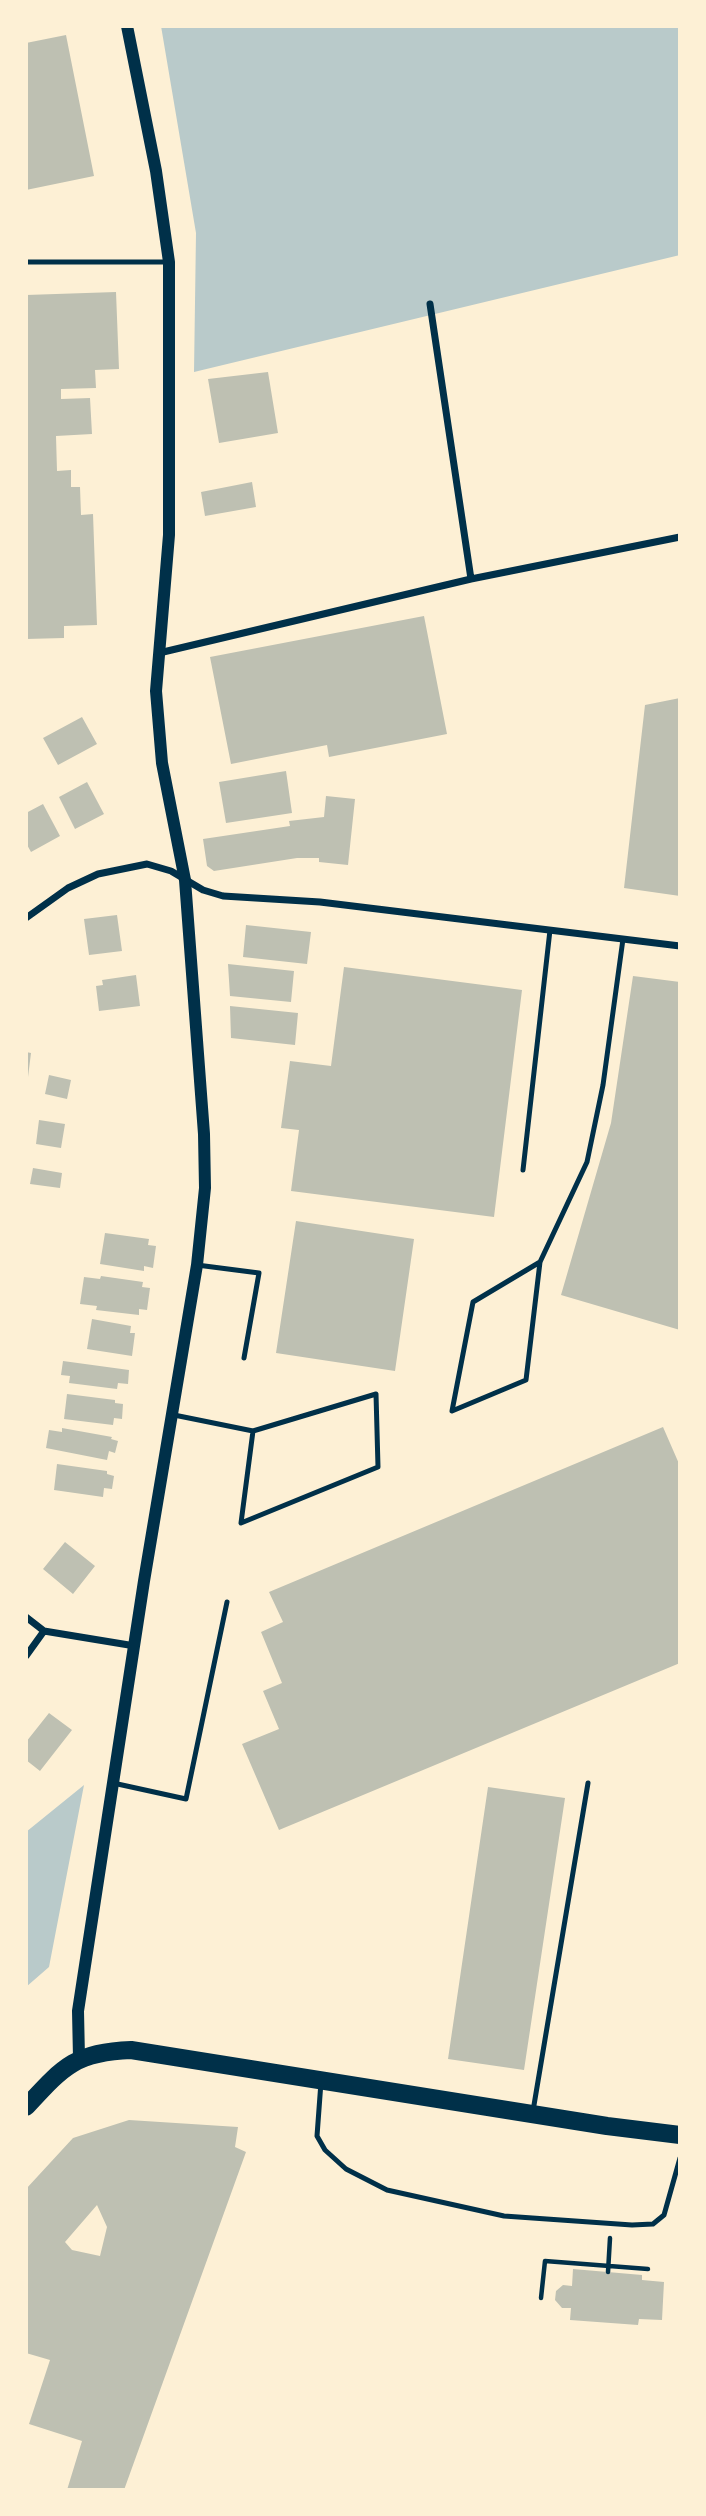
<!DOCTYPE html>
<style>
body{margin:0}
#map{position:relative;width:706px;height:2516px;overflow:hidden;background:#fdf0d5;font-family:Helvetica,sans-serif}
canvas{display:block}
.frame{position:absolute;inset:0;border:28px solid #fdf0d5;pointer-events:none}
</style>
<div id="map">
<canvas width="706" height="2516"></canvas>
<div class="frame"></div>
</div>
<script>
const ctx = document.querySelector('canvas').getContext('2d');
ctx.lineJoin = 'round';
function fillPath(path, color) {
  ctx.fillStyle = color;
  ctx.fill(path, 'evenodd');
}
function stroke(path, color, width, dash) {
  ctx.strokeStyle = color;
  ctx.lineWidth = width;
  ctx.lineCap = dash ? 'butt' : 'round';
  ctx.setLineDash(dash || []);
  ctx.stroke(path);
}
fillPath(new Path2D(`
 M 161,26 L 680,26 L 680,255 L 194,372 L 196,233 Z
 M 84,1785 L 49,1967 L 26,1987 L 26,1832 Z`), '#b9caca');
fillPath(new Path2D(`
 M 66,35 L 94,176 L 26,190 L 26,43 Z
 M 116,292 L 119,369 L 95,370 L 96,388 L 61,389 L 61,399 L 90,398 L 92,434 L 56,436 L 57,471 L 71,470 L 71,487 L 80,487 L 81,515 L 93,514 L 97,625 L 64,626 L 64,638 L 26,639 L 26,295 Z
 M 268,372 L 278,433 L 219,443 L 208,379 Z
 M 252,482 L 256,507 L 205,516 L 201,492 Z
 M 424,616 L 447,734 L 329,757 L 327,745 L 231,764 L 210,657 Z
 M 680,698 L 680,896 L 624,888 L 645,705 Z
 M 82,717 L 97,744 L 58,765 L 43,738 Z
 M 286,771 L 292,813 L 226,823 L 219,782 Z
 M 87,782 L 104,814 L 75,829 L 59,797 Z
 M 326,796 L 355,799 L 348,865 L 319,862 L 319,858 L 297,858 L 214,871 L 207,866 L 203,839 L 290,826 L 289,821 L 324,817 Z
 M 43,804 L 60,836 L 31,852 L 26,843 L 26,813 Z
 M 117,915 L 122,951 L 89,955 L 84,919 Z
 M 246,925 L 311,932 L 307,964 L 243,957 Z
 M 228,964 L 294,971 L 291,1002 L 230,996 Z
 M 344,967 L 522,990 L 494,1217 L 291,1191 L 299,1130 L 281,1128 L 290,1061 L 331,1066 Z
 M 136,975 L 140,1006 L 99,1011 L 96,986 L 103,985 L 102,980 Z
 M 633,976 L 680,982 L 680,1330 L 561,1295 L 611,1123 Z
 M 230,1006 L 298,1013 L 295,1045 L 231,1038 Z
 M 26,1052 L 31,1053 L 28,1077 L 26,1077 Z
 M 49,1075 L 71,1080 L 67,1099 L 45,1094 Z
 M 39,1120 L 65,1124 L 61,1148 L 36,1144 Z
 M 33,1168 L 62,1173 L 60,1188 L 30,1184 Z
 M 296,1221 L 414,1239 L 395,1371 L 276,1353 Z
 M 105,1233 L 149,1239 L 148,1245 L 156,1246 L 153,1268 L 144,1266 L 144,1271 L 100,1264 Z
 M 101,1276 L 143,1282 L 142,1287 L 150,1288 L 147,1310 L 139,1309 L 139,1315 L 96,1310 L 97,1306 L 80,1304 L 84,1277 L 100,1279 Z
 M 92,1319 L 131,1326 L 130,1333 L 135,1333 L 132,1356 L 87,1349 Z
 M 63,1361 L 129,1370 L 128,1384 L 118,1383 L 117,1389 L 69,1383 L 70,1376 L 61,1375 Z
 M 67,1394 L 115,1400 L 115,1403 L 123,1404 L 122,1419 L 114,1418 L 113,1425 L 64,1419 Z
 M 663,1427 L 680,1466 L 680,1663 L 279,1830 L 242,1744 L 279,1729 L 263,1691 L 282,1683 L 261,1632 L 283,1622 L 269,1592 Z
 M 62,1428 L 112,1437 L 111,1439 L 118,1441 L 115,1453 L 109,1451 L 107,1460 L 46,1448 L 49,1430 L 62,1432 Z
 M 57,1464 L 107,1471 L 107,1474 L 114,1476 L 112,1489 L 104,1488 L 103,1497 L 54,1490 Z
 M 65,1542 L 95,1566 L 73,1594 L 43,1569 Z
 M 49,1713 L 72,1730 L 40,1771 L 26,1760 L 26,1742 Z
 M 488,1787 L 565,1798 L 524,2070 L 448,2059 Z
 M 129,2120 L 238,2127 L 235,2147 L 246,2152 L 124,2490 L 67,2490 L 82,2441 L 29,2424 L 50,2360 L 26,2353 L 26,2189 L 73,2138 ZM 97,2205 L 107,2227 L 100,2256 L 72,2250 L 65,2242 Z
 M 573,2269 L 642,2275 L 642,2280 L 664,2282 L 662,2320 L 639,2319 L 638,2325 L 570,2320 L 571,2308 L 562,2308 L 555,2300 L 556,2291 L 563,2285 L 572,2286 Z`), '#bec0b2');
stroke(new Path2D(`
 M 608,2272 L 610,2238
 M 541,2298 L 545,2261 L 648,2269`), '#003049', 4.5);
stroke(new Path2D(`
 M 26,262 L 169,262
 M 523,1170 L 550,930
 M 540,1262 L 473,1302 L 452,1411 L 526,1380 L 540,1262 L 587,1162 L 603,1085 L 623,939
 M 197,1265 L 259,1273 L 244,1358
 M 174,1415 L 253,1431 L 376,1394 L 378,1467 L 241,1523 L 253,1431
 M 113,1783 L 186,1799 L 227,1602
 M 321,2082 L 317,2136 L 325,2150 L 346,2169 L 387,2190 L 504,2216 L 632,2225 L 653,2224 L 664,2215 L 680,2158
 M 533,2111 L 588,1783`), '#003049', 5);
stroke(new Path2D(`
 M 430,304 L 471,579
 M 159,653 L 471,579 L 680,537
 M 26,918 L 68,888 L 98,874 L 147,864 L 171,871 L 203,890 L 223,896 L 320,902 L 680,946
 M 26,1617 L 44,1631 L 135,1646
 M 26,1656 L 44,1631`), '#003049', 7);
stroke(new Path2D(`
 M 79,2058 L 78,2011 L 144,1581 L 197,1265 L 205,1188 L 204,1134 L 185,880 L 162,763 L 156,691 L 169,535 L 169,262 L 156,171 L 127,26`), '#003049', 12);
stroke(new Path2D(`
 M 26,2107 C 63,2067 75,2052 131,2050 L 607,2126 L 680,2135`), '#003049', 18);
</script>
